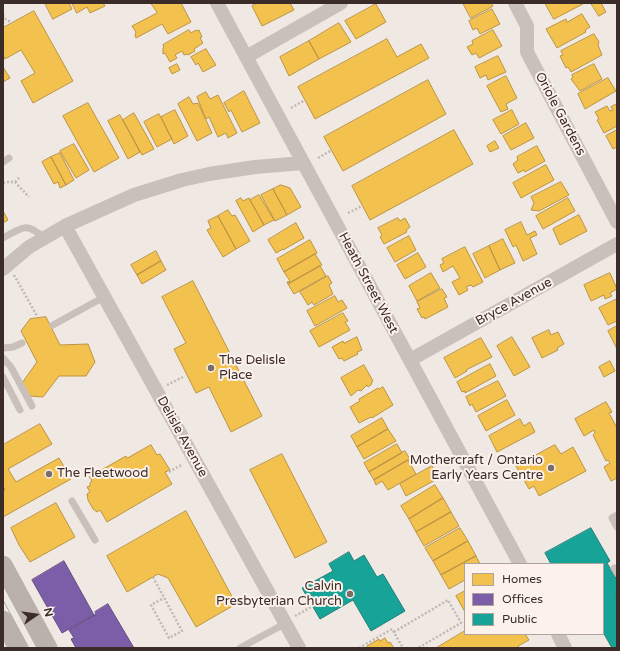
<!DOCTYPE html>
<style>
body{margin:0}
#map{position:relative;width:620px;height:651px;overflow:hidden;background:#f0e8e3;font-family:"Varela Round",sans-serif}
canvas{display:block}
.frame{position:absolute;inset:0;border:4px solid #3b2c29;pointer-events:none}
.legend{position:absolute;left:464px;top:563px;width:140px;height:72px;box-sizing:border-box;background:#fcf2eb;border:1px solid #afa39d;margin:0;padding:5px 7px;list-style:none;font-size:12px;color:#3b2c29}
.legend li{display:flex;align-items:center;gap:8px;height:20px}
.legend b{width:20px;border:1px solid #afa39d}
.north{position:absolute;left:16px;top:595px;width:40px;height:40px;-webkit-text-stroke:3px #fcf2eb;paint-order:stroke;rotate:77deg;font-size:11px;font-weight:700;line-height:16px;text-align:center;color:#3b2c29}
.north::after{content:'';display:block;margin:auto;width:14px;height:18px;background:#3b2c29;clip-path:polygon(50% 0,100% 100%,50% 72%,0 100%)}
</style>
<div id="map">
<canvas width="620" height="651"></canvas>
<div class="frame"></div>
<ul class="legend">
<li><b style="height:11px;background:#f2c14e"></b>Homes</li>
<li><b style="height:11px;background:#7b5ea7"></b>Offices</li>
<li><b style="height:11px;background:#17a398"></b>Public</li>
</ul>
<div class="north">N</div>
</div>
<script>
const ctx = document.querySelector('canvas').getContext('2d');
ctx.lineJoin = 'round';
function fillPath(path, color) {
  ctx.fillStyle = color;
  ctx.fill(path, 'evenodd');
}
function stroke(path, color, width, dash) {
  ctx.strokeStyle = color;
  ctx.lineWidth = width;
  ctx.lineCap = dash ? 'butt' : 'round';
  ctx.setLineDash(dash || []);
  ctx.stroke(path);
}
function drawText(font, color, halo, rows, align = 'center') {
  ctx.font = font + ' "Varela Round",sans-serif';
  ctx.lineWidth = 4;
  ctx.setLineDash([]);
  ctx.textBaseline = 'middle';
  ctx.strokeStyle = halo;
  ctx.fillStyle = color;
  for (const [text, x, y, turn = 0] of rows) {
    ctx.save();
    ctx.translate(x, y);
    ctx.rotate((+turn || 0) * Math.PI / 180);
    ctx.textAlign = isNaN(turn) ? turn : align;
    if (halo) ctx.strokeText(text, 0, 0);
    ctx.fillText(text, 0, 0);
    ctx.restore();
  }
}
const homes = new Path2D(`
 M 45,3 L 69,3 L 72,9 L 53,19 Z
 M 72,3 L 103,3 L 105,6 L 90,13 L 87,7 L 77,13 Z
 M 151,3 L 181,3 L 191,22 L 168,34 L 162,24 L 136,38 L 135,35 L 136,32 L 132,26 L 157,13 Z
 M 258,3 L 290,3 L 294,10 L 262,26 L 252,6 Z
 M 463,3 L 491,3 L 493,6 L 471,18 Z
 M 545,3 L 582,3 L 583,4 L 554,19 Z
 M 591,3 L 601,3 L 606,12 L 599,16 Z
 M 376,4 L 386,22 L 356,39 L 345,21 Z
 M 492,9 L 500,24 L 480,34 L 477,28 L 473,30 L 469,21 Z
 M 34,11 L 73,81 L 33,103 L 21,81 L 35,73 L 21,50 L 5,59 L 3,55 L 3,28 Z
 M 582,14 L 590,27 L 585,30 L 586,32 L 557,48 L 546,29 L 566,19 L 567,22 Z
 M 339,23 L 351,42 L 319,59 L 309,41 Z
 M 189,30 L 191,33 L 196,30 L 197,31 L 199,30 L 202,37 L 200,38 L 203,43 L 194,49 L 195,51 L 188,55 L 187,54 L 184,55 L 182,51 L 175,55 L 177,58 L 170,62 L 165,53 L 163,54 L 163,48 L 164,47 L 163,45 Z
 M 493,30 L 502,46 L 479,58 L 476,53 L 472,55 L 467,47 L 473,44 L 472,41 Z
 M 594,34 L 599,42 L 598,45 L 602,55 L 571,72 L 568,67 L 566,68 L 560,56 L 563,55 L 561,51 Z
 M 387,39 L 397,57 L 421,44 L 429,58 L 315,119 L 298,87 Z
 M 309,41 L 319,59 L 289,76 L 280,57 Z
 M 206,49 L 216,65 L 203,72 L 198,63 L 196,65 L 191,57 Z
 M 498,56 L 506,72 L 488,80 L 486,75 L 480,78 L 475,67 Z
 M 177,64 L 180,70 L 172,74 L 169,68 Z
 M 594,64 L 602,79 L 580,91 L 571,79 L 573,77 L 572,75 Z
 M 3,67 L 10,78 L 3,82 Z
 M 506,76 L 517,98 L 506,104 L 508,109 L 501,112 L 487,86 Z
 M 608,78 L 616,91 L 585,109 L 578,94 Z
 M 428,80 L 446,114 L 343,171 L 324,137 Z
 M 244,91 L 260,123 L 242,132 L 231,110 L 229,112 L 224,103 Z
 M 206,92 L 210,99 L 218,95 L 237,133 L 228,138 L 226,133 L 218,137 L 209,117 L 206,119 L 197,97 Z
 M 189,97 L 193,104 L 198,103 L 212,133 L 197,141 L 178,104 Z
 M 88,103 L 119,158 L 94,172 L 63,116 Z
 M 617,104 L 617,126 L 604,133 L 597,120 L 599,119 L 595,112 L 607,106 L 610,111 L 613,110 L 611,107 Z
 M 175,110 L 188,136 L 174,144 L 161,117 Z
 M 512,110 L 519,124 L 501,134 L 493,120 Z
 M 134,113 L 154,149 L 142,155 L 123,120 Z
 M 159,114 L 172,139 L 157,147 L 144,122 Z
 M 120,115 L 140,152 L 128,159 L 108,121 Z
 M 526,123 L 534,138 L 511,150 L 503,136 Z
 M 454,130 L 473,164 L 370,220 L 352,186 Z
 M 617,130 L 617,147 L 613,149 L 606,136 Z
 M 495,141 L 499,148 L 490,152 L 487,146 Z
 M 74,144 L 89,170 L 76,178 L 60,151 Z
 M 537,146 L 545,161 L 525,172 L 524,170 L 518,173 L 513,164 L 518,160 L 517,157 Z
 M 60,153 L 74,180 L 66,185 L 51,157 Z
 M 51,157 L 66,185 L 60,188 L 58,182 L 54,184 L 42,162 Z
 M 546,165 L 554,180 L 521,198 L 513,183 Z
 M 561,182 L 569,195 L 539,211 L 531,210 L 534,203 L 531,197 Z
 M 281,185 L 290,188 L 301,207 L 287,215 L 273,189 Z
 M 273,189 L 287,215 L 275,221 L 261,195 Z
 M 259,195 L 274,220 L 264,225 L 250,200 Z
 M 241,198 L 243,201 L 249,198 L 264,225 L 253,232 L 236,201 Z
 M 568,198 L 575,211 L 543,229 L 536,216 Z
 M 228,210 L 232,216 L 235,215 L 250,241 L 236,249 L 218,216 Z
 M 3,211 L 8,220 L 3,223 Z
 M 579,215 L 587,231 L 560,245 L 553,229 Z
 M 218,216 L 236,249 L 223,257 L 207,230 L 211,228 L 208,221 Z
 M 398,218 L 400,221 L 405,218 L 410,227 L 406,230 L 407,232 L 384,244 L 380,237 L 382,235 L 378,228 Z
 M 521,222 L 527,235 L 535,231 L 537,235 L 530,238 L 537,254 L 523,261 L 516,245 L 513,247 L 505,230 Z
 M 296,223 L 304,238 L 283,250 L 283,249 L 276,253 L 268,240 Z
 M 409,236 L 416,250 L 395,262 L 387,248 Z
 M 503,239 L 515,263 L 500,270 L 489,246 Z
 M 310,240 L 317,253 L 284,272 L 277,259 Z
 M 489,246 L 500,270 L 485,278 L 473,254 Z
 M 465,247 L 483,282 L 473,287 L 471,285 L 466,287 L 468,290 L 459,295 L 452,282 L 460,278 L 453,266 L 443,272 L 440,265 L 444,263 L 442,259 Z
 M 156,251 L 161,261 L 137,275 L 131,265 Z
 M 418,253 L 426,267 L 405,279 L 397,265 Z
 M 315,254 L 322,265 L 288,284 L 287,282 L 290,281 L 284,272 Z
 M 161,261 L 166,270 L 142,284 L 137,275 Z
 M 320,266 L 326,276 L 294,294 L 288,284 Z
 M 431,273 L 440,288 L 417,301 L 409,286 Z
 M 610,273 L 617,289 L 610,293 L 612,296 L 605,299 L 604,295 L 591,301 L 584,285 Z
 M 328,276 L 332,283 L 329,285 L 333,294 L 314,305 L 312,302 L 308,305 L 300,292 Z
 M 193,281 L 262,416 L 231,432 L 209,387 L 196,393 L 174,349 L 186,343 L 162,297 Z
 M 442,289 L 447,297 L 444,298 L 448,307 L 425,319 L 424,317 L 422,318 L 417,309 L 420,308 L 417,302 Z
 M 335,296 L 338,302 L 342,300 L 347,308 L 315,326 L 307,311 Z
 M 617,299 L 617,321 L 608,325 L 599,308 Z
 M 343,313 L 348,321 L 345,322 L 350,330 L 319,347 L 310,331 Z
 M 46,317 L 60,345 L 88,344 L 95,362 L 86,376 L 59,376 L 43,397 L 30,396 L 22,383 L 37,362 L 21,331 L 30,319 Z
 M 617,326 L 617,349 L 608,331 Z
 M 549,330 L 551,335 L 558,332 L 564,344 L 557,348 L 558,350 L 542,358 L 532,338 Z
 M 357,337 L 362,350 L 357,352 L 358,354 L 344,361 L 342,358 L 339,359 L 332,347 L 343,341 L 344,343 Z
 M 512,337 L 530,367 L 514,376 L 497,346 Z
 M 481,338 L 492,357 L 466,370 L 467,371 L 455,378 L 444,358 Z
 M 610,361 L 615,371 L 604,377 L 599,367 Z
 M 490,364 L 496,376 L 465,393 L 465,391 L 462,392 L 457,382 Z
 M 364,365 L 373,381 L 371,382 L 372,384 L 368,387 L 367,385 L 361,391 L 358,390 L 351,396 L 341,378 Z
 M 498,381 L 506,396 L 476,412 L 472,404 L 470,406 L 466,397 Z
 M 383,387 L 393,405 L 372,418 L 371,417 L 359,423 L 350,407 L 360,401 L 359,399 L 378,388 L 379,389 Z
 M 507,400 L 515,415 L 486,431 L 478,416 Z
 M 606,402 L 612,412 L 609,413 L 617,428 L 617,478 L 611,481 L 604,467 L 610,463 L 608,460 L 606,461 L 593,435 L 595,433 L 594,430 L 584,436 L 575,419 Z
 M 382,418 L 388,429 L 357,447 L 351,436 Z
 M 520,419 L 524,426 L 530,422 L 535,432 L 497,452 L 489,436 Z
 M 40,424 L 52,444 L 8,469 L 16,482 L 59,458 L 71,479 L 3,517 L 3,491 L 5,490 L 3,486 L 3,445 Z
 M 388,429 L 396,441 L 364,459 L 357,447 Z
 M 397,444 L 402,453 L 369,472 L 364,463 Z
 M 151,445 L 157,455 L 160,454 L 170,470 L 165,472 L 172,484 L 107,522 L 100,510 L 97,512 L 93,509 L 88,500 L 87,494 L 90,492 L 87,487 L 90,486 L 90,483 L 92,480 L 89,477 L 126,456 L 127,458 Z
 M 555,445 L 561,454 L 573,447 L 586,471 L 539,496 L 534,486 L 529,489 L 516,466 Z
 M 405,451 L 410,459 L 374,480 L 369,472 Z
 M 282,454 L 327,542 L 295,558 L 250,470 Z
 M 408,460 L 416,474 L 388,490 L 382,481 L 376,485 L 374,480 Z
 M 432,466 L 439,478 L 406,496 L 400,484 Z
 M 435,485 L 443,498 L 409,519 L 401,506 Z
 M 443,498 L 451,512 L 416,532 L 409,519 Z
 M 56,503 L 75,537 L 30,562 L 19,545 L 11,528 Z
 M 186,511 L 236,604 L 196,627 L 168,578 L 158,574 L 127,592 L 107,556 Z
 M 451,512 L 459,526 L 424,546 L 416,532 Z
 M 460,528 L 468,541 L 433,561 L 425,548 Z
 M 468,541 L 476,556 L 441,575 L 433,561 Z
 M 476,556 L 480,564 L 465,564 L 465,580 L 449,589 L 441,575 Z
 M 465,591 L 465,612 L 456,596 Z
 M 465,631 L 465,634 L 525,634 L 529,640 L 518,646 L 519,648 L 436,648 Z
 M 385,638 L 388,643 L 390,642 L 394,648 L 367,648 L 367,646 L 379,639 L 380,641 Z`);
fillPath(homes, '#f2c14e');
stroke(homes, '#bb9443', 1);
const offices = new Path2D(`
 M 64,561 L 94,615 L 62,633 L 32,580 Z
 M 108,604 L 134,648 L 76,648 L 71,639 L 74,638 L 69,630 L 96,614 L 95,612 Z`);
fillPath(offices, '#7b5ea7');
stroke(offices, '#684f81', 1);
const public = new Path2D(`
 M 591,528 L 610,561 L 607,563 L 617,580 L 617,593 L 615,594 L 617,598 L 617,648 L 612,648 L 603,632 L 603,564 L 551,564 L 545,553 Z
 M 349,552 L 354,561 L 364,555 L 377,577 L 383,574 L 405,611 L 371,631 L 353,600 L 320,619 L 302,588 L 333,571 L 329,564 Z`);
fillPath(public, '#17a398');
stroke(public, '#227f77', 1);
stroke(new Path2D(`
 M 3,15 L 4,18 L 12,23
 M 291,108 L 305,100
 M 318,158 L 332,150
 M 15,182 L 19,178
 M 3,183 L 9,182 L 15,182 L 29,197
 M 348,213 L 362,206
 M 14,275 L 37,316
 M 167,385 L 183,377
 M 169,472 L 183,464
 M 153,577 L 182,631 L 169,638 L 151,605 L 164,598
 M 295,616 L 313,606
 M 394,632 L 448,600 L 461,623 L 418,648
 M 359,648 L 392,629 L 403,648`), '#c1b8b4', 2.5, [2, 2]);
stroke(new Path2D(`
 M 3,162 L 9,158
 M 3,238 C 22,228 26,221 44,238
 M 53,325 L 104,297
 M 3,348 L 13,347 L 22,343
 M 3,358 L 11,367 L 32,406
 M 3,377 L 20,410
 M 72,501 L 95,540
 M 617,515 L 612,518 L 617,527
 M 614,568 L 617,573
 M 240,648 L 286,623`), '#c9c0bb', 7);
stroke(new Path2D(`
 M 217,3 L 520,564
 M 515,3 L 527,26 L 527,52 L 617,222
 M 246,57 L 341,3
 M 65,226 L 299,648
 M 3,269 L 29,247 L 65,226 L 134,195 L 182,180 L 209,174 L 255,167 L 303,163
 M 410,360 L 617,244
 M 558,634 L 565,648`), '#c9c0bb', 14);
stroke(new Path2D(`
 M 3,565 L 48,648
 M 3,620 L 18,648`), '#bab0ac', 19);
stroke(new Path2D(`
 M 3,585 L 37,648
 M 3,600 L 29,648`), '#b0a9a6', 1);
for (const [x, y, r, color] of [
 [211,368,4,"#7a6e6a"],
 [551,468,4,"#7a6e6a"],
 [49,474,4,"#7a6e6a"],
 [350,594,4,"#7a6e6a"]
]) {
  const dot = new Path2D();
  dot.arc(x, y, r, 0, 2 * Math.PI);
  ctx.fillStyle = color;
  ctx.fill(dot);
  stroke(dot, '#fcf2eb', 1.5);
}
drawText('13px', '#3b2c29', '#fcf2eb', [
 ["Oriole Gardens",560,114,62],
 ["Heath Street West",368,283,62],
 ["Bryce Avenue",514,302,-29],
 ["Delisle Avenue",182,437,61]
]);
drawText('13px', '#3b2c29', '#fcf2eb', [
 ["The Delisle",219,361],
 ["Place",219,376],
 ["Mothercraft / Ontario",543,461,"right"],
 ["Early Years Centre",543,476,"right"],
 ["The Fleetwood",57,474],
 ["Calvin",342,587,"right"],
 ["Presbyterian Church",342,602,"right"]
], 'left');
</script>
